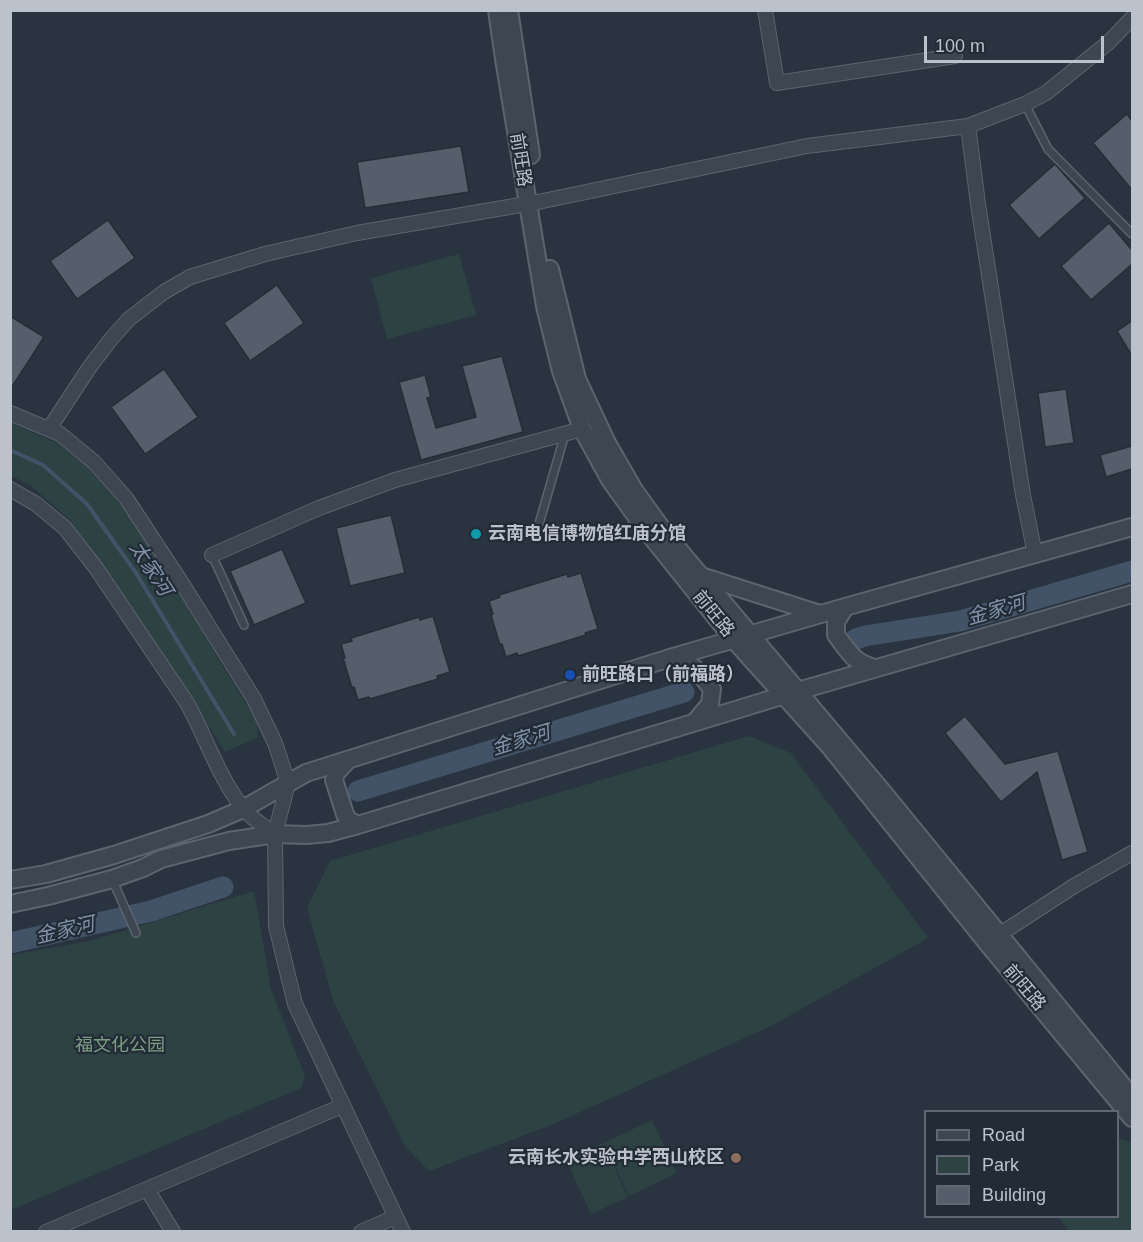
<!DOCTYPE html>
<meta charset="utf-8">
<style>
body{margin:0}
#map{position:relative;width:1143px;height:1242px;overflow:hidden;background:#2a3441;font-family:Helvetica,sans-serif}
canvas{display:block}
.frame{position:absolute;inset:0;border:12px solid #bbc2cb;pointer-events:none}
.legend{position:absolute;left:924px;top:1110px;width:195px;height:108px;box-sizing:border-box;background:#232b36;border:2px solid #606772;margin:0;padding:8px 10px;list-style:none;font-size:18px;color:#bbc2cb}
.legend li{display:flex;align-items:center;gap:12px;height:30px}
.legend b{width:30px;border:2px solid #606772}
.scale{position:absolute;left:924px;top:36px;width:180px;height:27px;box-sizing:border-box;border:3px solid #bbc2cb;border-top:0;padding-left:8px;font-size:18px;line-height:21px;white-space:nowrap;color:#bbc2cb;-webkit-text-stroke:4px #232b36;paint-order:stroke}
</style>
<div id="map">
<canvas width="1143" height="1242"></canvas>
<div class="frame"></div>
<ul class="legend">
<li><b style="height:8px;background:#3e4651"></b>Road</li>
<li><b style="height:16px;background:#2d4243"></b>Park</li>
<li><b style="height:16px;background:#545f6b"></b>Building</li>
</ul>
<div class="scale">100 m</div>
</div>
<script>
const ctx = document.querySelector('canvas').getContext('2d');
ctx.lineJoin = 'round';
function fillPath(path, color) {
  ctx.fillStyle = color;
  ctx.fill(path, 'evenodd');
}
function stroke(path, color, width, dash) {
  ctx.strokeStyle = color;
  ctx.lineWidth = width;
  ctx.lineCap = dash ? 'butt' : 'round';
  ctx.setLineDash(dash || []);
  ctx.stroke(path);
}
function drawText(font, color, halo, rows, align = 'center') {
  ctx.font = font + ' Helvetica,"Noto Sans SC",sans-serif';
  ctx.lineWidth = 4.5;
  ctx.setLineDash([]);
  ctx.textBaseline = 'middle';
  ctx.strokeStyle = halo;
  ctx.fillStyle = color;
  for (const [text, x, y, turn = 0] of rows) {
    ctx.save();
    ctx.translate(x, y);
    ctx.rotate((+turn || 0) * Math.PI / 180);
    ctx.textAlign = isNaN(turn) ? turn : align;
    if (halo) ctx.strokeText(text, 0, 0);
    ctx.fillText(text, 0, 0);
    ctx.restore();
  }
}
fillPath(new Path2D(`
 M 459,254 L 476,315 L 387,339 L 371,278 Z
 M 11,423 L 57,443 L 86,466 L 112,493 L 158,559 L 257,722 L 257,738 L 225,752 L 200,712 L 117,586 L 70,520 L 30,485 L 11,476 Z
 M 749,736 L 791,753 L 928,938 L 771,1026 L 551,1125 L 429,1171 L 405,1146 L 333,1000 L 307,908 L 330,861 Z
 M 254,891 L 271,989 L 305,1076 L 301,1088 L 11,1210 L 11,955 L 90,941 Z
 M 652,1120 L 677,1173 L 629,1196 L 604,1143 Z
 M 1118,1138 L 1132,1142 L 1132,1231 L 1069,1231 L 1058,1217 L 1118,1216 Z
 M 603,1143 L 628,1197 L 591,1214 L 566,1160 Z`), '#2d4243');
stroke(new Path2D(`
 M 10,450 L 43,465 L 87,504 L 136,573 L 234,734`), '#425368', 4);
stroke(new Path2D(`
 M 856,639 L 865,636 L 960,621 L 1132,571
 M 358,791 L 684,692
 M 10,943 L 151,911 L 223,887`), '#425368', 21);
const building = new Path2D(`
 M 1127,114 L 1132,121 L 1132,190 L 1093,143 Z
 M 461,146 L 469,192 L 365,208 L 357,162 Z
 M 1055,164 L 1085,198 L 1039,239 L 1009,205 Z
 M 108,220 L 135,258 L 77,299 L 50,261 Z
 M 1109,223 L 1132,250 L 1132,264 L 1091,300 L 1061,266 Z
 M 277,285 L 304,323 L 250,361 L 224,323 Z
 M 10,316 L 44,337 L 10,390 Z
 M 1132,321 L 1132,356 L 1117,331 Z
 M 502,356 L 523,432 L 421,460 L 399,382 L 425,375 L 431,397 L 427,398 L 436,428 L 476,417 L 462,366 Z
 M 164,369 L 198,417 L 145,454 L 111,407 Z
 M 1066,389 L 1074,443 L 1045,447 L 1038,393 Z
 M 1132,446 L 1132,469 L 1106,477 L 1100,455 Z
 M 391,515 L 405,573 L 350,586 L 336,528 Z
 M 282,549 L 306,603 L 254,625 L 230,571 Z
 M 581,573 L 598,629 L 585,633 L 586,635 L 518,656 L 517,653 L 506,657 L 502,644 L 500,645 L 491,615 L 493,614 L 489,601 L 500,597 L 499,595 L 567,574 L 568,577 Z
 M 433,616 L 450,672 L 437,676 L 438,679 L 370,699 L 369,697 L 358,700 L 354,687 L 352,688 L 343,658 L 345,658 L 341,644 L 352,641 L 351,638 L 419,617 L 420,620 Z
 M 965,716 L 1005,764 L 1058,751 L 1088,852 L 1062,860 L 1037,772 L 1001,802 L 945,733 Z`);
fillPath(building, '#545f6b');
stroke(building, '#252d38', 1.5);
const service = new Path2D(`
 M 1025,104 L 1048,149 L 1132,234
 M 539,524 L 565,434
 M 212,555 L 244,625
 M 112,879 L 136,933`);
const minor = new Path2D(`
 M 765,10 L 777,83 L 955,56
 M 968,126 L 978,204 L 1023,495 L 1035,554
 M 10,413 L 60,434 L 94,462 L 126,498 L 183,585 L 254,699 L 275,743 L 288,783 L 275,834 L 276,926 L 295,1004 L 403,1232
 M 49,429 L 89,368 L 111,339 L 129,319 L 164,292 L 190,277 L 265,254 L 357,233 L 538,202 L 807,146 L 968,126 L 1025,104 L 1046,93 L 1109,42 L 1132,18
 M 10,489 L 36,504 L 65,528 L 96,568 L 187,703 C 206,737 218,776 242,807 C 250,818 264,826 275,834
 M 212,555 L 319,508 L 395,480 L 582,429
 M 991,940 L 1074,886 L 1132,853
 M 147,1189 L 173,1232
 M 46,1232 L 342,1106
 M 361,1232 L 395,1217`);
const tertiary = new Path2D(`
 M 497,10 L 504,59 L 545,306 L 561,371 L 582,429 L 610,480 L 646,530 L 734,640 L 830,747 L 987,943 L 1132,1118
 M 509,10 L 531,155
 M 550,269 L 577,379 L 607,443 L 634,490 L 668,537 L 882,791 L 1132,1097
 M 701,576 L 820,614
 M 845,607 L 836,622 L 836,635 C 849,652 854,663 875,668
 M 673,657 C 695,665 698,671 712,689 L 710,704 L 695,722
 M 348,760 L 336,773 L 334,780 L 345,814 L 348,820 L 358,825
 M 10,880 L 46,874 L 114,855 L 208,824 L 243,809 L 306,773 L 673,657 L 845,607 L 1132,527
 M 10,904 L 48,896 L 112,879 L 143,868 L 161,859 L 229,841 L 275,834 L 307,835 L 328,833 L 358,825 L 798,691 L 1132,594`);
stroke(service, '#5c646e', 10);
stroke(minor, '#5c646e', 16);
stroke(tertiary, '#5c646e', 20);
stroke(service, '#3e4651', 7);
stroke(minor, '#3e4651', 14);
stroke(tertiary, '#3e4651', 16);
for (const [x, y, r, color] of [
 [476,534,6,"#0f9aa8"],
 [570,675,6,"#1a4fb4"],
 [736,1158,6,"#8d6e63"]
]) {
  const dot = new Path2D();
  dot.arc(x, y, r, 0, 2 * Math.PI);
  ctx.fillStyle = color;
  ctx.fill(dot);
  stroke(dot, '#232b36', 2);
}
drawText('18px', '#bbc2cb', '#232b36', [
 ["前旺路",520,160,81],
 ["前旺路",713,614,51],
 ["前旺路",1024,988,50]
]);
drawText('bold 18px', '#bbc2cb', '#232b36', [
 ["云南电信博物馆红庙分馆",488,534],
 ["前旺路口（前福路）",582,675],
 ["云南长水实验中学西山校区",724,1158,"right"]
], 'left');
drawText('18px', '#7c9e84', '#232b36', [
 ["福文化公园",120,1046]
]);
drawText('italic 20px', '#8093aa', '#232b36', [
 ["太家河",150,569,57],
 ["金家河",996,611,-16],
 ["金家河",521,741,-17],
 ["金家河",65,931,-13]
]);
</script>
